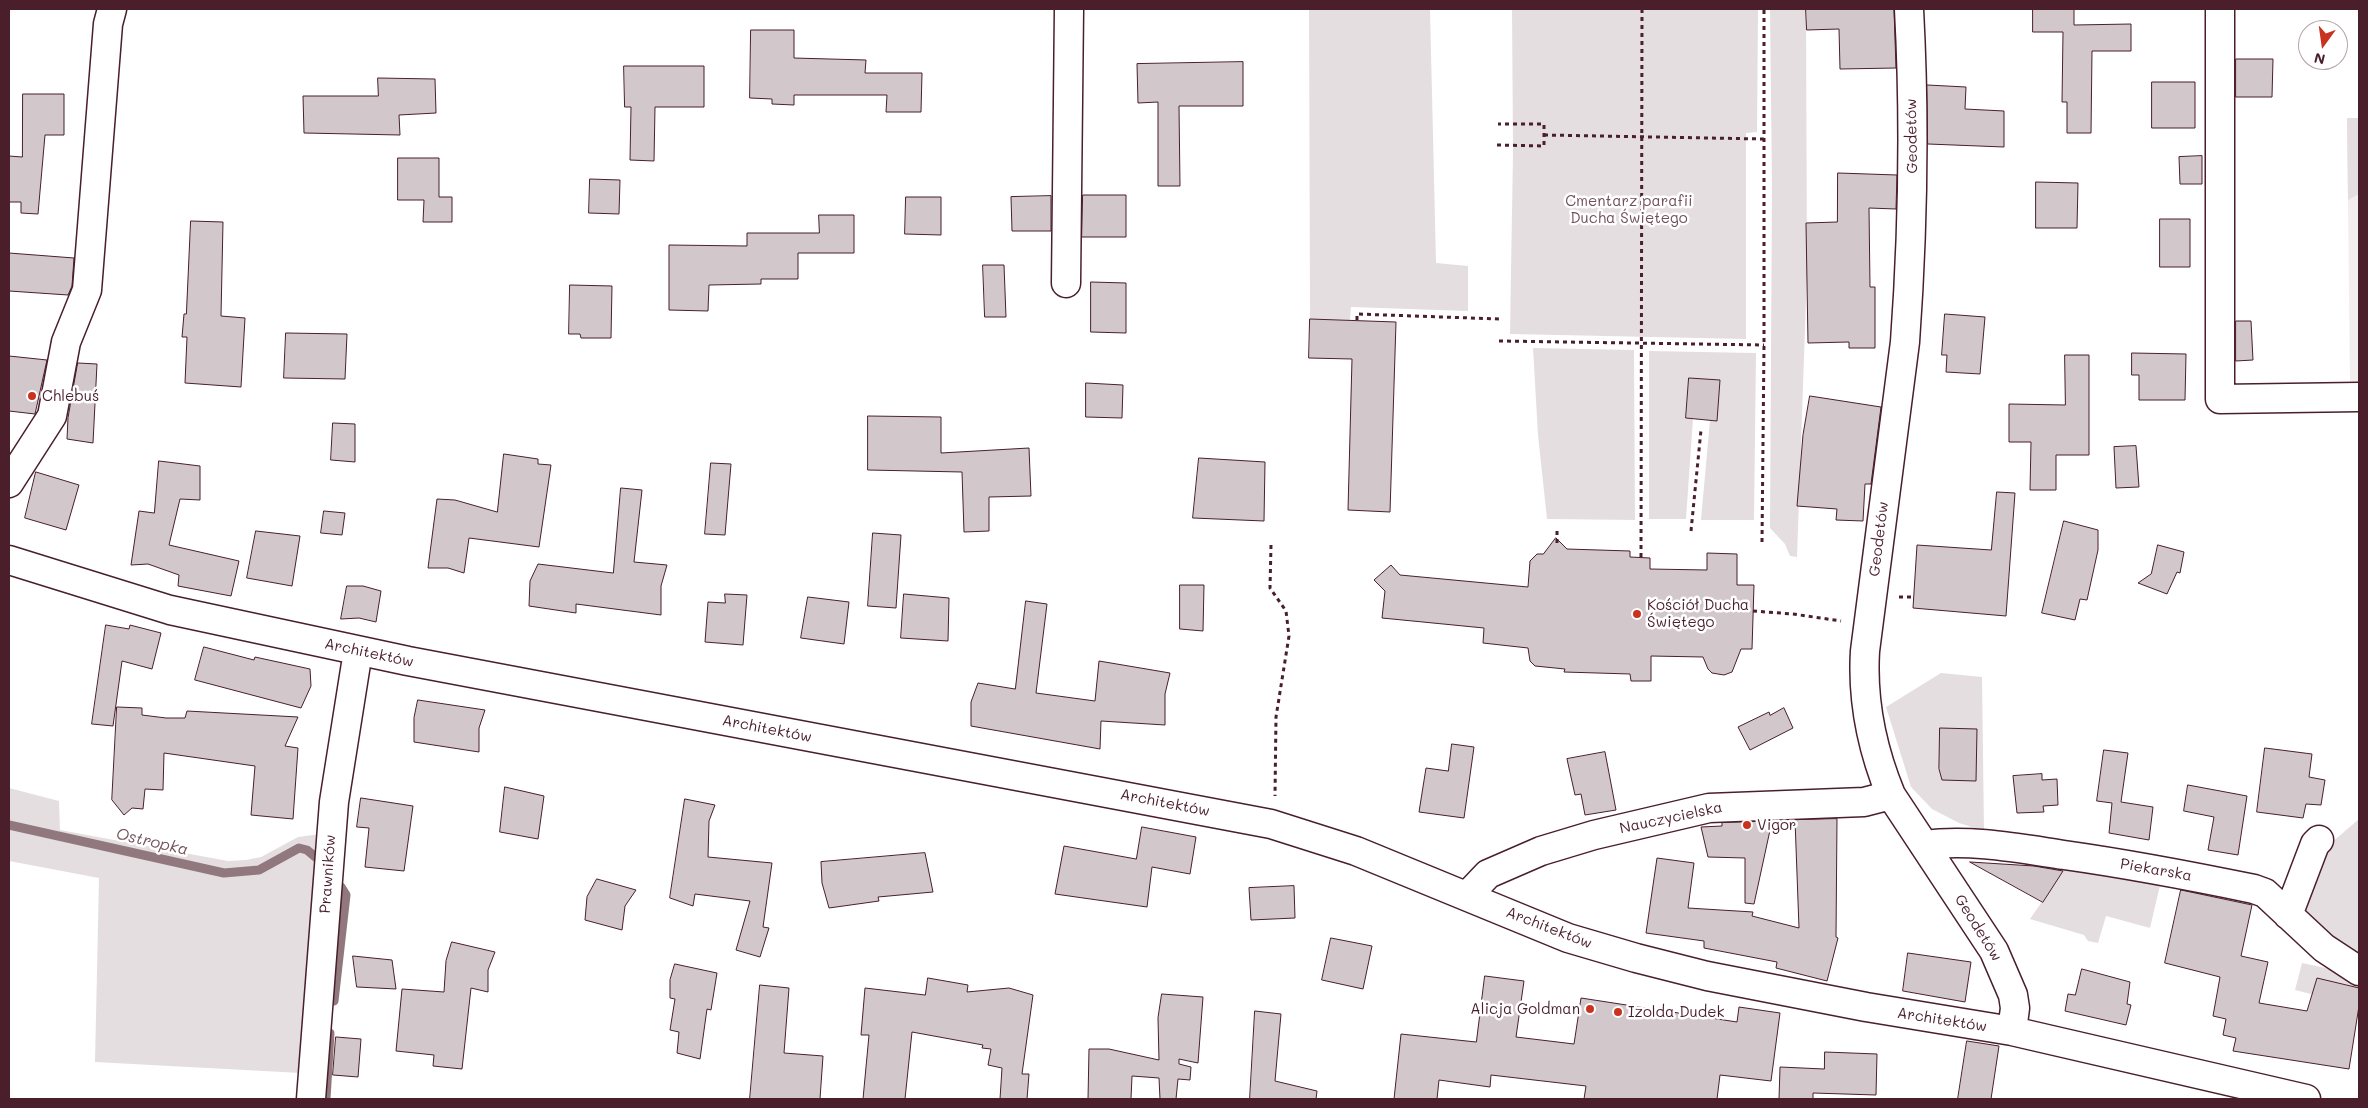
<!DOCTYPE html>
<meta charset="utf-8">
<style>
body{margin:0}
#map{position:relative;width:2368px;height:1108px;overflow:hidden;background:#fff;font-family:Mali,sans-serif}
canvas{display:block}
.frame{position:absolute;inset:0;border:10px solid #4a1f2b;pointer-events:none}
.north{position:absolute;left:2298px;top:20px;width:50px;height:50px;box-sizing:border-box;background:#fff;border:1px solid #b7a5aa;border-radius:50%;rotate:194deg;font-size:14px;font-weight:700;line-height:20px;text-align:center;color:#4a1f2b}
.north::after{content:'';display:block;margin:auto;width:18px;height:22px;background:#c8321e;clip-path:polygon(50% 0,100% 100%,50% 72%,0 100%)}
</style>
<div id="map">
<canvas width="2368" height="1108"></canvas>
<div class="frame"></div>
<div class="north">N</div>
</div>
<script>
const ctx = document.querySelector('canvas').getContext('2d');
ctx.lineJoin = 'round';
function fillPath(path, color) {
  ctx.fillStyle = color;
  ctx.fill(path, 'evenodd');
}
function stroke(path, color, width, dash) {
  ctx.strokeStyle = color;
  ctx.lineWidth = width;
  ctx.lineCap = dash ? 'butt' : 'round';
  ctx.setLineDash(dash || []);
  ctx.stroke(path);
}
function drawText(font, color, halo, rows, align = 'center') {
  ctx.font = font + ' Mali,sans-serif';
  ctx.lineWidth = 5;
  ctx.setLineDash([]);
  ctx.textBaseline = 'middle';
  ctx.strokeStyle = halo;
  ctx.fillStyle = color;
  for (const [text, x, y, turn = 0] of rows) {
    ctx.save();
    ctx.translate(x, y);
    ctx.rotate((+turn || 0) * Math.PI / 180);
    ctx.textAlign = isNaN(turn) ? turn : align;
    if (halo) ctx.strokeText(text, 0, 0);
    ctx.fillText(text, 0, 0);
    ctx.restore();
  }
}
fillPath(new Path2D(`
 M 2347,118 L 2359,118 L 2359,385 L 2350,385 Z`), '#f2eeef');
fillPath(new Path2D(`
 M 1309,9 L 1430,9 L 1436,263 L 1468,266 L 1468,311 L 1351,307 L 1350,320 L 1310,319 Z
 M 1512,9 L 1758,9 L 1757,132 L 1746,133 L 1746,339 L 1510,334 L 1513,151 Z
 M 1770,9 L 1806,9 L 1807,272 L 1797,557 L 1790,556 L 1785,544 L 1770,528 L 1772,186 Z
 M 2347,118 L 2359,118 L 2359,194 L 2348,200 Z
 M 1533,348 L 1634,350 L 1635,520 L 1547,519 L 1538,435 Z
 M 1649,351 L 1756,353 L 1754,520 L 1701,520 L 1710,420 L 1717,420 L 1720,381 L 1690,378 L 1686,418 L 1693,419 L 1686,519 L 1649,519 Z
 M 1941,673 L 1982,677 L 1984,831 L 1959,823 L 1932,809 L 1911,787 L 1886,707 Z
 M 9,788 L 59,801 L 60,830 L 228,861 L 246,860 L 261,857 L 298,837 L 320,834 L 301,1073 L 95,1062 L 99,878 L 9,861 Z
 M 2359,819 L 2359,961 L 2316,930 L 2300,906 L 2330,844 Z
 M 2065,868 L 2161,881 L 2150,928 L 2106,916 L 2098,943 L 2088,941 L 2084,935 L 2030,919 Z
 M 2302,963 L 2335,970 L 2359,980 L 2359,988 L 2344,984 L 2327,998 L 2295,990 Z`), '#e5dee0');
stroke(new Path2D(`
 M 9,825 L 224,873 L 259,870 L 299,848 L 307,850 L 319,860
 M 334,1001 L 346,895 L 341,887
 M 326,1099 L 330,1033`), '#91787e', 9);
const building = new Path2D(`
 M 1806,9 L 1894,9 L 1896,68 L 1840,69 L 1839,29 L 1807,30 Z
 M 2033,9 L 2074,9 L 2074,25 L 2131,24 L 2131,51 L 2092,51 L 2091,133 L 2067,133 L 2067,102 L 2062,102 L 2063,32 L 2033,32 Z
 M 751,30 L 794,30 L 794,58 L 866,60 L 865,73 L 922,73 L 921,112 L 886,112 L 887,95 L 794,95 L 794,105 L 772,104 L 772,99 L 750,98 Z
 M 2236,59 L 2273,59 L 2272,97 L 2236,97 Z
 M 1243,62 L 1243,106 L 1179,106 L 1180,186 L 1158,186 L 1158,102 L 1138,103 L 1137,64 Z
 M 624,66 L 704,66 L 704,107 L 655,107 L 654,161 L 630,160 L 631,107 L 625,107 Z
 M 378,78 L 435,79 L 436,113 L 399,115 L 400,135 L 304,133 L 303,96 L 378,96 Z
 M 2152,82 L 2195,82 L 2195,128 L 2152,128 Z
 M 1927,85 L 1966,87 L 1965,109 L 2004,111 L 2004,147 L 1928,144 Z
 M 23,94 L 64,94 L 64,135 L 45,135 L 38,214 L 21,213 L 21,202 L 9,202 L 9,156 L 22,157 Z
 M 2202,156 L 2202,184 L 2180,184 L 2179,157 Z
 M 398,158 L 439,158 L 439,197 L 452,197 L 452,222 L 423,222 L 424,200 L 398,200 Z
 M 1838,173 L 1897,175 L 1896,209 L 1869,208 L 1870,287 L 1875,287 L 1875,348 L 1849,348 L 1849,342 L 1808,343 L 1806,223 L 1837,222 Z
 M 590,179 L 620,180 L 619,214 L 589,213 Z
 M 2036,182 L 2078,183 L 2077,228 L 2036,228 Z
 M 1083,195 L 1126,195 L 1126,237 L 1082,237 Z
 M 1051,196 L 1051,231 L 1012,231 L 1011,197 Z
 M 906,197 L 941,197 L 941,235 L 905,234 Z
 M 819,215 L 854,215 L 854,253 L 798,253 L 798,279 L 761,279 L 761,284 L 709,285 L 708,311 L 669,310 L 669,245 L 747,246 L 747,233 L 819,233 Z
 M 2160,219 L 2190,219 L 2190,267 L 2160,267 Z
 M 191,221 L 223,222 L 221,316 L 245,318 L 241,387 L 185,383 L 187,337 L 182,337 L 184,314 L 186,314 Z
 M 9,253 L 74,258 L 72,286 L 68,295 L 9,291 Z
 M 983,265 L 1004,265 L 1006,317 L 985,317 Z
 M 1091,282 L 1126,283 L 1126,333 L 1091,332 Z
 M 570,285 L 612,286 L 611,338 L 581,338 L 580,334 L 569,334 Z
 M 1945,314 L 1985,317 L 1980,374 L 1946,372 L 1947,355 L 1942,355 Z
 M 1310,319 L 1396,322 L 1390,512 L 1348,510 L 1352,359 L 1309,358 Z
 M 2236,321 L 2251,321 L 2253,360 L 2236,361 Z
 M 286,333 L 347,334 L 345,379 L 284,378 Z
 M 2132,353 L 2186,354 L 2185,400 L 2139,400 L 2139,375 L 2132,375 Z
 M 2065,355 L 2089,355 L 2089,455 L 2056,455 L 2056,490 L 2030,490 L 2031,442 L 2009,442 L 2009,404 L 2065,405 Z
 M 9,356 L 47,360 L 35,414 L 9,411 Z
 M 78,363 L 97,364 L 93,443 L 67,439 L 68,418 Z
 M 1689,378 L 1720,380 L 1717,421 L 1686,418 Z
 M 1086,383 L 1123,385 L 1122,418 L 1086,417 Z
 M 1810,396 L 1881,407 L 1871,484 L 1865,484 L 1863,521 L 1836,520 L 1837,509 L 1797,506 L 1803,435 Z
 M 868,416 L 941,417 L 941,453 L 1029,448 L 1031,496 L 989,497 L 989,531 L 964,532 L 962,472 L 868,470 Z
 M 333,423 L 355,424 L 355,462 L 331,460 Z
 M 2136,446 L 2139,487 L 2116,488 L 2114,447 Z
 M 504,454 L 538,459 L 538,464 L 551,465 L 539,547 L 469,538 L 464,573 L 448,568 L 428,568 L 437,499 L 455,500 L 497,512 Z
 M 1199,458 L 1265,462 L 1264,521 L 1193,518 Z
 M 159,461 L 200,466 L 200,500 L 180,499 L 169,545 L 239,561 L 231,596 L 178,586 L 179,575 L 148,564 L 131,565 L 139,511 L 154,513 Z
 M 711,463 L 731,464 L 725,535 L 705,534 Z
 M 36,472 L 79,485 L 66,530 L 25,518 Z
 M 621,488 L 642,490 L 634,562 L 667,565 L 661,586 L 661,615 L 576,604 L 576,613 L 529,606 L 530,581 L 538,564 L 613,573 Z
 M 1997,492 L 2015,493 L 2006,616 L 1913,608 L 1917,545 L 1991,550 Z
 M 324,511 L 345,513 L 342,535 L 321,533 Z
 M 2064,521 L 2098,530 L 2098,550 L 2087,600 L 2080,599 L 2075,620 L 2042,613 Z
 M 256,531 L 300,536 L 292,586 L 247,578 Z
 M 873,533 L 901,535 L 896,608 L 868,606 Z
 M 1556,538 L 1567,549 L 1630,551 L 1630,557 L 1650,558 L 1650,569 L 1707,570 L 1707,553 L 1737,554 L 1737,585 L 1754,585 L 1752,649 L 1741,649 L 1732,672 L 1724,675 L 1712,673 L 1708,669 L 1703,657 L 1651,656 L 1651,681 L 1631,681 L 1630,674 L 1564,672 L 1565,669 L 1535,666 L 1530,661 L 1528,648 L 1483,643 L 1484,628 L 1382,618 L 1385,591 L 1374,580 L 1391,565 L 1400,575 L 1528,587 L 1530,561 L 1537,554 L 1543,554 Z
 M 2158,545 L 2184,552 L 2180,573 L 2177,572 L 2167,594 L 2138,583 L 2151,574 Z
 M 1180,585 L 1204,585 L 1203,631 L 1180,629 Z
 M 347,586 L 363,586 L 381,591 L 376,622 L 359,618 L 341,619 Z
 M 725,594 L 747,595 L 743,645 L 705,642 L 708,602 L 725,603 Z
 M 904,594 L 949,598 L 948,641 L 901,638 Z
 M 808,597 L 849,602 L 844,644 L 801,638 Z
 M 1026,601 L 1047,604 L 1036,693 L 1095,701 L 1099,661 L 1170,673 L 1165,694 L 1165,725 L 1101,721 L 1100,749 L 971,726 L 971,702 L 978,683 L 1015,689 Z
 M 106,625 L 129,629 L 130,625 L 161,633 L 152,669 L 122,661 L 113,726 L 92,724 Z
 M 204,647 L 254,660 L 255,657 L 310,669 L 311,686 L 301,708 L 195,680 Z
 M 418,700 L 485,710 L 479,728 L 479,752 L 414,742 L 414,718 Z
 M 117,707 L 142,708 L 142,715 L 166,718 L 185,718 L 187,711 L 298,717 L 285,746 L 298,748 L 293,819 L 251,815 L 255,766 L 164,753 L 163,790 L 145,789 L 143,809 L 132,808 L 124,815 L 112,800 Z
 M 1784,708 L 1793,728 L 1750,750 L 1738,727 L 1769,712 L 1770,715 Z
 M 1940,728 L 1977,729 L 1976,781 L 1942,780 L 1939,769 Z
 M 1452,744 L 1474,747 L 1464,818 L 1419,812 L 1426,768 L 1448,771 Z
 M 2265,748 L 2312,754 L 2309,777 L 2325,780 L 2321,805 L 2306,804 L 2303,818 L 2257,812 Z
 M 2104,750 L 2128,753 L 2121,802 L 2153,807 L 2149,840 L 2109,833 L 2112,803 L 2097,801 Z
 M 1605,752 L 1616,810 L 1585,815 L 1581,794 L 1575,795 L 1567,759 Z
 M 2042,774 L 2042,780 L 2057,779 L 2058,805 L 2043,806 L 2044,812 L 2017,813 L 2013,776 Z
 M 2188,785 L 2247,796 L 2238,855 L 2208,850 L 2214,817 L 2184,811 Z
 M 505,787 L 544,796 L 538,839 L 500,832 Z
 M 361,798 L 413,806 L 404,871 L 365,867 L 369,828 L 357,827 Z
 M 685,799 L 715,805 L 709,821 L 708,857 L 772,863 L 763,927 L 769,928 L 760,957 L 736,950 L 750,901 L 695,894 L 693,906 L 670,898 Z
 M 1837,819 L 1836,937 L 1838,938 L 1827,981 L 1776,968 L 1777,962 L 1704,948 L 1704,941 L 1646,933 L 1657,858 L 1694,863 L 1688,908 L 1753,912 L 1752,916 L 1799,928 L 1795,820 Z
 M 1772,821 L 1754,904 L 1745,903 L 1745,858 L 1708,857 L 1701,827 L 1722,826 L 1722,823 Z
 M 1142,827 L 1196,837 L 1190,874 L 1152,867 L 1147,907 L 1055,894 L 1064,846 L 1136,859 Z
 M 925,853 L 933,892 L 878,897 L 879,901 L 829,908 L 822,883 L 821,862 Z
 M 1970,862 L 2034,866 L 2063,871 L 2043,902 Z
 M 597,879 L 636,890 L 625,906 L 622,930 L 585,920 L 587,897 Z
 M 1294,886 L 1295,918 L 1251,920 L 1249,888 Z
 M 2181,890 L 2252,905 L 2241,956 L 2268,962 L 2259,1003 L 2307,1011 L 2317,978 L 2359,988 L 2359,1006 L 2349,1069 L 2233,1051 L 2236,1038 L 2223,1035 L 2226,1019 L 2213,1016 L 2220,977 L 2165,963 Z
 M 1331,938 L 1372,946 L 1363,989 L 1322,980 Z
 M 452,942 L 495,952 L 488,970 L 488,992 L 471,988 L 462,1069 L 433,1066 L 434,1055 L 396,1051 L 402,989 L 444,992 L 446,961 Z
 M 1908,953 L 1971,962 L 1965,1002 L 1903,991 Z
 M 353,956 L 392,960 L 396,989 L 357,987 Z
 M 675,964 L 717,973 L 711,1010 L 707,1009 L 700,1059 L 677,1053 L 679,1032 L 670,1030 L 675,999 L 670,998 L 670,980 Z
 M 2082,969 L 2130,982 L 2127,1004 L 2131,1005 L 2126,1025 L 2065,1011 L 2068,994 L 2075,995 Z
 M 1485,976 L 1524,981 L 1516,1037 L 1574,1044 L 1581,998 L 1737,1022 L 1739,1007 L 1780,1013 L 1771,1081 L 1720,1075 L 1717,1099 L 1584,1099 L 1586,1086 L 1491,1075 L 1490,1087 L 1439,1080 L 1437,1099 L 1394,1099 L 1401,1034 L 1476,1042 Z
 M 928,978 L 968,985 L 967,992 L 1009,988 L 1033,995 L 1022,1074 L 1029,1074 L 1027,1099 L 1000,1099 L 1002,1068 L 988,1065 L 991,1049 L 982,1048 L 983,1045 L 912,1032 L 905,1099 L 863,1099 L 869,1035 L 861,1035 L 865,988 L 925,995 Z
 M 760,985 L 789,988 L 784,1053 L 823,1056 L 820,1099 L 750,1099 Z
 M 1162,994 L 1203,997 L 1198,1063 L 1179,1059 L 1179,1064 L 1191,1067 L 1190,1080 L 1178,1079 L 1176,1099 L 1160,1099 L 1159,1078 L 1132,1076 L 1131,1099 L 1088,1099 L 1089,1049 L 1109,1049 L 1159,1060 L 1158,1018 Z
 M 1255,1011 L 1281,1014 L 1275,1081 L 1317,1091 L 1316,1099 L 1250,1099 Z
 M 336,1037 L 361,1039 L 358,1077 L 333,1075 Z
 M 1967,1041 L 1999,1046 L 1991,1099 L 1958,1099 Z
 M 1825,1052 L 1877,1054 L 1876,1095 L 1813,1093 L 1813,1099 L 1779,1099 L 1780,1067 L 1824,1069 Z`);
fillPath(building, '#d2c7cb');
stroke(building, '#4a1f2b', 1);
const minor = new Path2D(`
 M 1909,9 C 1915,120 1913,231 1905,342 L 1865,651 C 1862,701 1872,749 1891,795 L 1994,951 L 2013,995 L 2015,1008 L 2012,1031
 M 2220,9 L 2220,399 L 2359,397
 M 1066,283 L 1069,9
 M 9,483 L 52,416 L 66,342 L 87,290 L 108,24 L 112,9
 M 9,560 L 170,610 L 408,661 L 1271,824 L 1356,851 L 1568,938 L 1636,958 L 1707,976 L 1866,1007 L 2012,1031 L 2306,1099
 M 1924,845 C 1971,839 2017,848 2064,855 C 2128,864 2191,876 2254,889 L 2265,893 L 2324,948 L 2359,971
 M 1468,895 L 1488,874 L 1541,851 L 1594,835 L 1709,808 L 1864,802 L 1891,795
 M 2288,915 L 2315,844 L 2319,840
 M 311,1099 L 334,802 L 358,651`);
stroke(minor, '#4a1f2b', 31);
stroke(new Path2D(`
 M 1544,135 L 1764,139
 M 1497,145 L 1544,146 L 1544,124 L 1498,124
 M 1357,320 L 1357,314 L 1499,319
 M 1499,341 L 1764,345
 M 1691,531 L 1701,430
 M 1762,542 L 1764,345 L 1764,9
 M 1557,543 L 1557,530
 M 1271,545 L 1270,588 L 1286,611 L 1289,636 L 1276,717 L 1275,796
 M 1641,557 L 1642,9
 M 1899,597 L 1913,597
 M 1753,611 L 1793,614 L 1841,621`), '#4a1f2b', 3, [4, 4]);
stroke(minor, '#fff', 28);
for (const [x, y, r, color] of [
 [32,396,5,"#c8321e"],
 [1637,614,5,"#c8321e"],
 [1747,825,5,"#c8321e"],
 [1590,1009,5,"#c8321e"],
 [1618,1012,5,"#c8321e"]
]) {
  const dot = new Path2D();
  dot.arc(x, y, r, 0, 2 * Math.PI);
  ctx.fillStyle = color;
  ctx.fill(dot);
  stroke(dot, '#fff', 2);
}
drawText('15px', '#4a1f2b', '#fff', [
 ["Geodetów",1912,136,-91],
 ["Geodetów",1879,539,-83],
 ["Architektów",369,653,12],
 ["Architektów",767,729,11],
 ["Architektów",1165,803,11],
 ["Nauczycielska",1671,818,-12],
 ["Piekarska",2156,870,10],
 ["Prawników",328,874,-86],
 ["Architektów",1549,928,21],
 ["Geodetów",1978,928,58],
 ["Architektów",1942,1020,9]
]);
drawText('15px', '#714f58', '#fff', [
 ["Cmentarz parafii",1629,201],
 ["Ducha Świętego",1629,218]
]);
drawText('15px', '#4a1f2b', '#fff', [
 ["Chlebuś",42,396],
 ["Kościół Ducha",1647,605],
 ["Świętego",1647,622],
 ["Vigor",1757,825],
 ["Alicja Goldman",1580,1009,"right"],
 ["Izolda Dudek",1628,1012]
], 'left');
drawText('italic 16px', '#74535c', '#fff', [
 ["Ostropka",152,842,13]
]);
</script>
